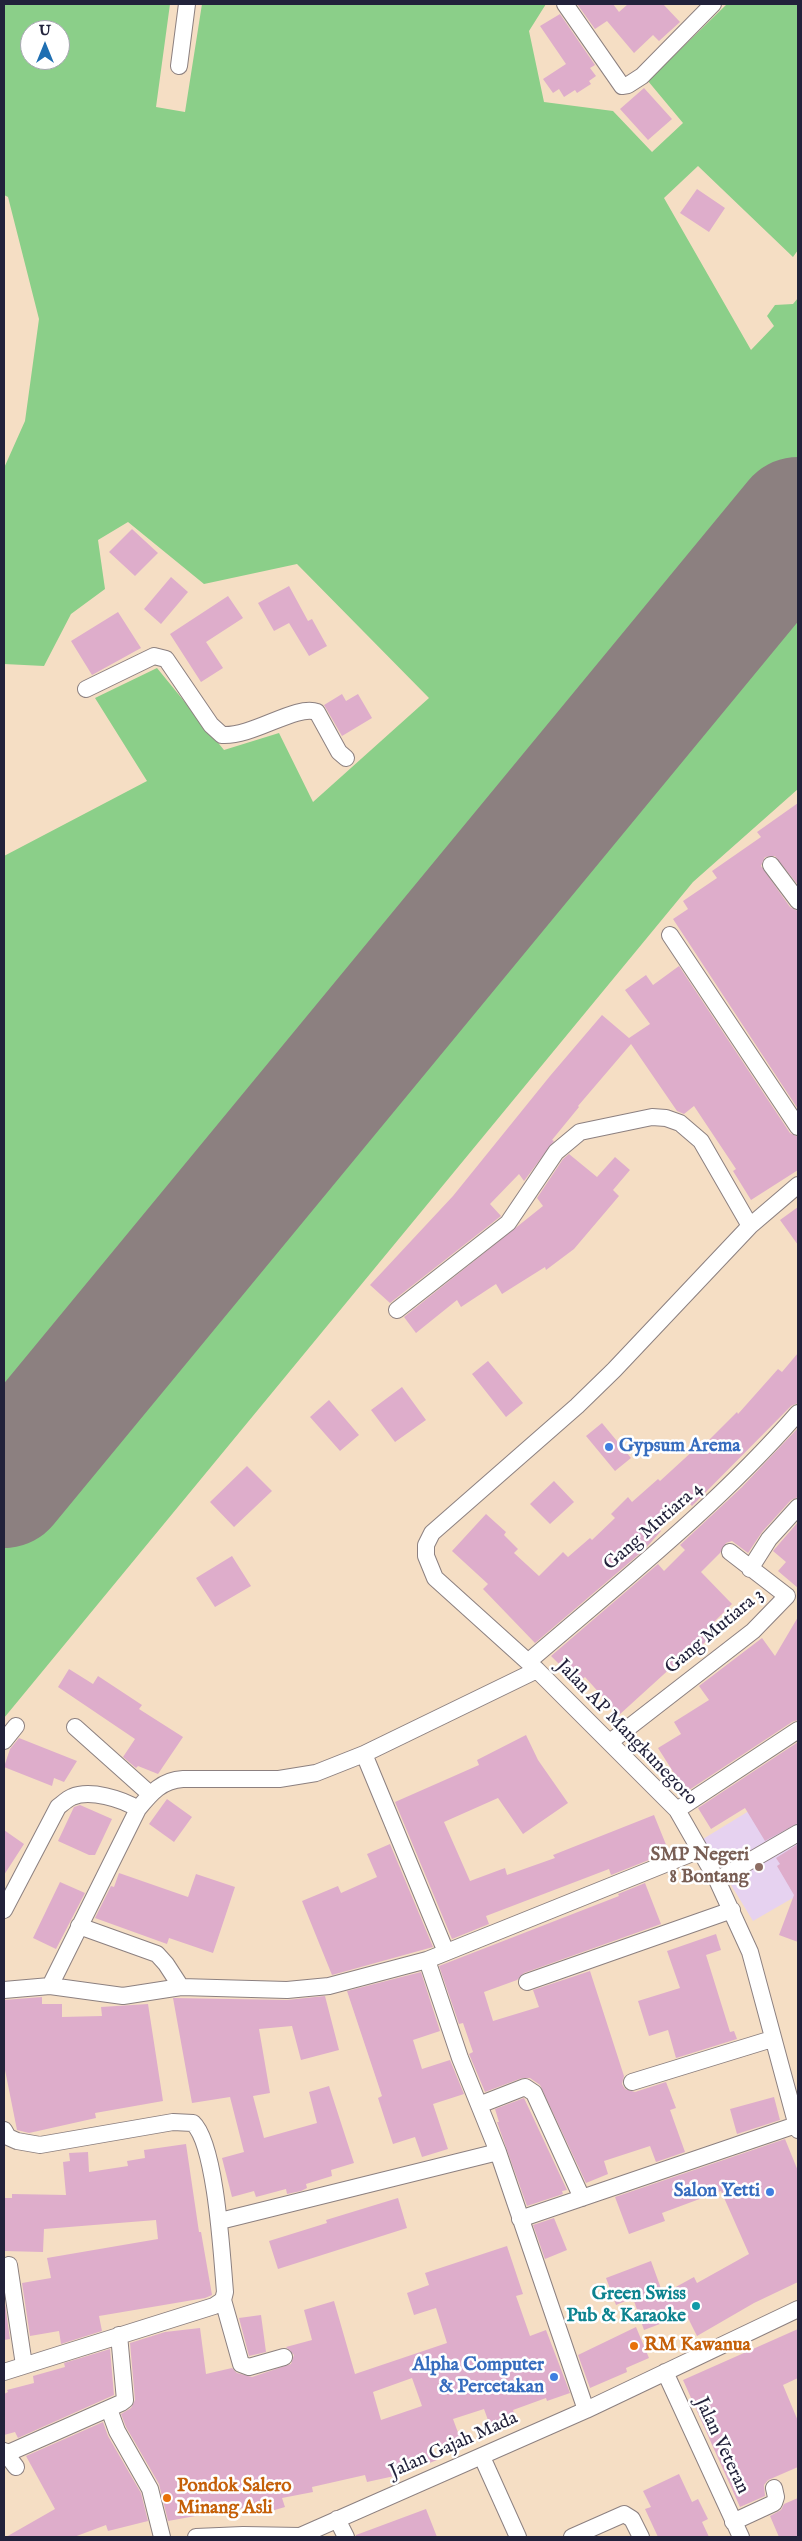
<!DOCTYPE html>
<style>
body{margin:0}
#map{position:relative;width:802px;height:2541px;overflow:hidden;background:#f5dec4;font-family:"IM FELL English",serif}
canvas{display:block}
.frame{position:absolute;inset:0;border:5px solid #22223b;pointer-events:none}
.north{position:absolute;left:20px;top:20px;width:50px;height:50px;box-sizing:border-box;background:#fff;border:1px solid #a7a7b1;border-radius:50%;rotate:0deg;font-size:14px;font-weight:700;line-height:20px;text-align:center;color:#22223b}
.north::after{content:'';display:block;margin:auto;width:18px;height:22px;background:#1f6fb2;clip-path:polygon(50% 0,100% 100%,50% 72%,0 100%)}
</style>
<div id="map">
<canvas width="802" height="2541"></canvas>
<div class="frame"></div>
<div class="north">U</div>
</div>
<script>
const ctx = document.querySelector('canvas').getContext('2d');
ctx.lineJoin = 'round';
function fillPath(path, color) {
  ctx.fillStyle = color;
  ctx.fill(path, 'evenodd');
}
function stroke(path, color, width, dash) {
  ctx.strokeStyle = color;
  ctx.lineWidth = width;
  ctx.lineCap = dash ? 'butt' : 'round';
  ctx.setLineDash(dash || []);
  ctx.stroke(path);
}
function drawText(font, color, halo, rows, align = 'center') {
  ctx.font = font + ' "IM FELL English",serif';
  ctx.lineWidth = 5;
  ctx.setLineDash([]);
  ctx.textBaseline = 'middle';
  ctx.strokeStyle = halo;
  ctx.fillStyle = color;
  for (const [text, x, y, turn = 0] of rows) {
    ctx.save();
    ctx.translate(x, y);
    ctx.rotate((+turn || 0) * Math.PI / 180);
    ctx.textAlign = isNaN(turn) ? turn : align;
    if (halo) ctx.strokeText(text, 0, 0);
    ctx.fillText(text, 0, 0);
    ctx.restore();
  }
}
fillPath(new Path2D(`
 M 798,1781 L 798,1895 L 753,1921 L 703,1839 Z`), '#e6d2f0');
fillPath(new Path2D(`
 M 4,4 L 170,4 L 156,107 L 185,112 L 202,4 L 546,4 L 529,31 L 544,102 L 613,111 L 652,152 L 683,123 L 648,81 L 727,4 L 798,4 L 798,250 L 793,257 L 698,166 L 664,198 L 751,350 L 774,326 L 767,316 L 775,305 L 793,304 L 798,298 L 798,469 L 4,1432 L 4,856 L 147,781 L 95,698 L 157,668 L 224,750 L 279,733 L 313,802 L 429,698 L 297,564 L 204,584 L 128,522 L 98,540 L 105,589 L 71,614 L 44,666 L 4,664 L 4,468 L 25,421 L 39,319 L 8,197 L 4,195 ZM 30,30 L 60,30 L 60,60 L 30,60 Z
 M 798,573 L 798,789 L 693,882 L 4,1718 L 4,1535 Z`), '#8bcf89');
stroke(new Path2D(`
 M 4,1484 L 798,521`), '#8c8080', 128);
fillPath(new Path2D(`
 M 577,4 L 613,4 L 619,12 L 628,4 L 663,4 L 680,22 L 659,41 L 653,35 L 634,53 L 607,21 L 595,29 Z
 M 560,14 L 595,65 L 590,68 L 596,76 L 589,81 L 591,84 L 577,93 L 575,90 L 564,97 L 559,89 L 553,93 L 543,79 L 566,64 L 540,26 Z
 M 644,88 L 672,119 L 648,140 L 620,109 Z
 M 697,189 L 725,208 L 709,232 L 680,213 Z
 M 132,529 L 158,553 L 135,576 L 109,552 Z
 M 171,577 L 188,592 L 161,624 L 144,609 Z
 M 289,586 L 308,621 L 312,619 L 327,646 L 309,656 L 289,623 L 274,631 L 258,603 Z
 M 228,596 L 243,618 L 206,642 L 223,668 L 201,682 L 170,634 Z
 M 118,612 L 141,648 L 92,675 L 71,641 Z
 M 342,694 L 346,701 L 358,694 L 372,718 L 342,736 L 324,705 Z
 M 798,803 L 798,885 L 775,856 L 765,857 L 761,866 L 790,907 L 798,911 L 798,1109 L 673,919 L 688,909 L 683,901 L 717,878 L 712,871 L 761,837 L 757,832 Z
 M 679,966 L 790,1133 L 798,1137 L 798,1170 L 751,1200 L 733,1171 L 736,1169 L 694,1106 L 684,1114 L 677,1111 L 631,1044 L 578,1106 L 579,1107 L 552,1140 L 554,1141 L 524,1181 L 519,1174 L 490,1204 L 501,1216 L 390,1303 L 370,1285 L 453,1196 L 550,1076 L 602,1015 L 629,1038 L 650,1024 L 625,990 L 646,975 L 653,985 Z
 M 569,1154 L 597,1177 L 615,1157 L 630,1170 L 613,1190 L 619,1196 L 574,1249 L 546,1270 L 545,1267 L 502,1294 L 496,1284 L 461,1307 L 457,1300 L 416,1333 L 404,1317 L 543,1206 L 537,1198 L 563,1159 Z
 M 798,1207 L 798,1245 L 780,1220 Z
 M 798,1353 L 798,1403 L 791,1406 L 692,1506 L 683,1497 L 654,1523 L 661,1531 L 644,1550 L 535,1643 L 483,1589 L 488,1584 L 452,1551 L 486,1514 L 506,1532 L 504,1535 L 518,1549 L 514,1553 L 539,1576 L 563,1552 L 568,1557 L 590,1538 L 592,1540 L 615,1518 L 611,1514 L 628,1497 L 632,1502 L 658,1479 L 660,1481 L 696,1448 L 699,1450 L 737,1412 L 738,1414 L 778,1369 L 782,1372 Z
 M 488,1361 L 523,1403 L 506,1417 L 472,1374 Z
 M 402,1387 L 426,1420 L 395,1442 L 371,1410 Z
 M 329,1400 L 359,1435 L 340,1451 L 310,1417 Z
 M 602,1423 L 631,1458 L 615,1471 L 586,1436 Z
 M 798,1428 L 798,1497 L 791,1500 L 762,1532 L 748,1553 L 732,1541 L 726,1543 L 720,1553 L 701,1572 L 732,1604 L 712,1624 L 718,1630 L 699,1648 L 696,1645 L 619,1715 L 585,1677 L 578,1683 L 551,1656 L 658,1564 L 664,1571 L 685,1550 L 680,1545 L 742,1487 Z
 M 247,1466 L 272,1491 L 234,1527 L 210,1502 Z
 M 554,1481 L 574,1502 L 550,1524 L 530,1504 Z
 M 798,1522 L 798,1588 L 778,1571 L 786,1562 L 773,1551 Z
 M 232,1556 L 251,1586 L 215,1607 L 196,1578 Z
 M 798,1617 L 798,1720 L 792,1722 L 686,1792 L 658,1748 L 681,1734 L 674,1722 L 709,1700 L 699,1686 L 762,1638 L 775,1656 Z
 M 69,1669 L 93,1684 L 98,1676 L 142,1705 L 139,1709 L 183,1737 L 158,1774 L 138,1766 L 136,1768 L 123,1757 L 135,1739 L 58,1687 Z
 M 526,1735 L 538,1760 L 568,1803 L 523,1834 L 498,1798 L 444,1822 L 470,1881 L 505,1868 L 507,1875 L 555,1858 L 553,1855 L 654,1815 L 669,1852 L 611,1875 L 609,1869 L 486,1916 L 489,1924 L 452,1939 L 395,1802 L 479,1765 L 477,1760 Z
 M 19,1738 L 77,1761 L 64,1782 L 54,1778 L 52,1786 L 4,1767 L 10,1749 Z
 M 798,1742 L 798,1823 L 765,1841 L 745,1808 L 711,1829 L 698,1808 Z
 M 167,1799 L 192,1817 L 174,1842 L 149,1824 Z
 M 80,1805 L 112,1819 L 95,1855 L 89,1855 L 58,1841 L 74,1807 Z
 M 4,1830 L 24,1844 L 4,1875 Z
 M 390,1844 L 433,1947 L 332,1975 L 302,1901 L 338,1886 L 341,1893 L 377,1877 L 367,1854 Z
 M 798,1844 L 798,1942 L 779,1935 L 794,1895 L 777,1866 L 780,1864 L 776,1858 Z
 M 119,1873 L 188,1897 L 196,1874 L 235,1887 L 213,1953 L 169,1938 L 167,1944 L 95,1918 L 111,1886 L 114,1887 Z
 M 60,1882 L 85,1893 L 56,1949 L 33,1938 Z
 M 645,1883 L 661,1924 L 524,1973 L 517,1980 L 484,1992 L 493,2021 L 539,2007 L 533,1990 L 590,1971 L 624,2076 L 622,2084 L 625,2089 L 635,2092 L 666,2082 L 676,2108 L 670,2110 L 685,2152 L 656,2162 L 650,2146 L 604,2161 L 608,2174 L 586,2183 L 540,2085 L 530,2078 L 522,2078 L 485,2092 L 469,2054 L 473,2052 L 463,2023 L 459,2024 L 439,1966 L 619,1896 L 618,1894 Z
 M 716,1934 L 721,1950 L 706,1955 L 730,2032 L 734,2031 L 737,2039 L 676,2058 L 668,2030 L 649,2036 L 638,2001 L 680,1988 L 667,1951 Z
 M 421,1972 L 440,2031 L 413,2040 L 422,2069 L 450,2060 L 464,2094 L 433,2104 L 448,2149 L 422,2157 L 415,2137 L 393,2144 L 378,2098 L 382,2096 L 347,1991 Z
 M 325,1996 L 339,2050 L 301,2060 L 292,2026 L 259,2029 L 270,2093 L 253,2096 L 264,2138 L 317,2123 L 309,2092 L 329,2086 L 354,2163 L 331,2170 L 332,2176 L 306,2184 L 307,2188 L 301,2191 L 287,2194 L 286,2189 L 256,2197 L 254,2191 L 232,2197 L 222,2158 L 244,2152 L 230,2097 L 192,2103 L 173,1998 L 287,2000 Z
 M 42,1997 L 42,2004 L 62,2004 L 62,2017 L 102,2016 L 101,2007 L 148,2004 L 163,2101 L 95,2113 L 96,2118 L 29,2133 L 17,2130 L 4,2065 L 4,2000 Z
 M 774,2097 L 780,2120 L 737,2134 L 730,2109 Z
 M 524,2098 L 567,2190 L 562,2191 L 563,2194 L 527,2206 L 497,2122 L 499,2122 L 495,2109 Z
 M 785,2139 L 798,2171 L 798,2282 L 754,2303 L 697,2336 L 686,2314 L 644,2330 L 633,2298 L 616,2305 L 606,2278 L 651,2261 L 663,2294 L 694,2277 L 697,2283 L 749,2254 L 721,2191 L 662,2213 L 665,2221 L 629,2234 L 615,2197 Z
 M 186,2144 L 199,2232 L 201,2232 L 212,2295 L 205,2298 L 99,2316 L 102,2331 L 61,2344 L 59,2331 L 30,2336 L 22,2283 L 51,2278 L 47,2258 L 158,2239 L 156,2220 L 44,2229 L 43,2252 L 4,2251 L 4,2198 L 12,2198 L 12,2194 L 66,2195 L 63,2162 L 70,2161 L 69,2153 L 88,2152 L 89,2172 L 128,2166 L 127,2161 L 145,2158 L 144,2150 Z
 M 398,2198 L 407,2228 L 278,2269 L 269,2241 L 327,2223 L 326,2220 Z
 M 554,2218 L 567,2250 L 545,2259 L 533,2225 Z
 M 507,2246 L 523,2294 L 516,2296 L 530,2336 L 546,2330 L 570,2393 L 547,2401 L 546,2398 L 513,2410 L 517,2422 L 492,2431 L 484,2409 L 453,2419 L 460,2438 L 432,2448 L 437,2460 L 399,2475 L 367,2482 L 365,2475 L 312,2487 L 313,2492 L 282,2498 L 285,2507 L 261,2514 L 258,2504 L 231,2511 L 229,2502 L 199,2508 L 201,2515 L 168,2521 L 159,2484 L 126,2427 L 121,2414 L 131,2408 L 135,2400 L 130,2343 L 165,2332 L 200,2328 L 206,2374 L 232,2368 L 237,2373 L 252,2377 L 291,2364 L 294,2355 L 286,2347 L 312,2340 L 304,2310 L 334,2301 L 355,2374 L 447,2343 L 436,2308 L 414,2315 L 407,2293 L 429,2285 L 425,2273 ZM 412,2378 L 422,2406 L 381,2420 L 373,2392 Z
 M 4,2297 L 10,2339 L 4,2340 Z
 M 261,2315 L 266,2352 L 249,2356 L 239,2318 Z
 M 636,2327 L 649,2358 L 626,2368 L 627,2372 L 590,2388 L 578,2355 Z
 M 798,2329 L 798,2378 L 783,2385 L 798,2421 L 798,2467 L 768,2480 L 764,2485 L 765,2496 L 740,2507 L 683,2380 Z
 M 110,2349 L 114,2395 L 18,2438 L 15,2432 L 4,2435 L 4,2394 L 8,2392 L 7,2390 L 34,2383 L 33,2376 L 65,2367 L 64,2363 Z
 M 103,2422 L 108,2436 L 141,2493 L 148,2521 L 108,2531 L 106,2525 L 74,2537 L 6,2537 L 55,2509 L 26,2456 Z
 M 679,2474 L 692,2502 L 698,2499 L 708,2519 L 702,2522 L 709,2537 L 658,2537 L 645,2509 L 651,2507 L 643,2491 Z
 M 798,2498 L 798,2537 L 779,2537 L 770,2516 L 781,2510 L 784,2504 Z
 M 426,2509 L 437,2537 L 356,2537 L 356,2535 Z`), '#deadcb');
const minor = new Path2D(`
 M 565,4 L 622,86 L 628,85 L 642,76 L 713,4
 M 179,66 L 187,4
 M 86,689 L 154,656 L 166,659 L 211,725 L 222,735 C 253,737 296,704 317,712 L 339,752 L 346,758
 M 771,865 L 798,901
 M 670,935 L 798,1127
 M 798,1185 L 750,1226 L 614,1370 L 577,1406 L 432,1533 L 426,1545 L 426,1556 L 435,1578 L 537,1670 L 677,1810 L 717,1880 L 750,1952 L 798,2130
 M 397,1310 L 508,1223 L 556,1152 L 580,1132 L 652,1117 L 666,1118 L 680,1123 L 701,1141 L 750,1226
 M 750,1569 L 769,1539 L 798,1507
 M 528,1662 C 621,1582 717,1506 798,1413
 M 75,1727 L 150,1794
 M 4,1741 L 16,1726
 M 610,1742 L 753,1631 L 787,1596 L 730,1552
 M 364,1754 L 446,1952
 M 677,1810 L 798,1730
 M 717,1880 L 798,1833
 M 4,1910 L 58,1807 C 62,1804 67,1799 72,1797 C 90,1789 122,1799 138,1809
 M 79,1926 L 157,1954 L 166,1964 L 181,1987
 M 427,1960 L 460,2058 L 498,2152 L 586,2410
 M 527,1982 L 732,1910
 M 50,1986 L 138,1809 C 151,1793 162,1780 183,1779 L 279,1779 L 316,1773 L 364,1754 L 537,1670
 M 4,1990 L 50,1986 L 123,1996 L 181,1987 L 287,1990 L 329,1986 L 427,1960 L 700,1850
 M 632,2082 L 772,2039
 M 479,2105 L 525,2087 L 534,2093 L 582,2198
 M 4,2130 L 8,2137 L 17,2141 L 40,2145 L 173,2122 L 193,2123 C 216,2144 222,2258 225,2292 L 223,2300 L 214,2306 L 4,2372
 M 520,2219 L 796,2125
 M 220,2221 L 498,2152
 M 9,2265 L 24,2365
 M 223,2300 L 241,2364 L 249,2367 L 284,2357
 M 665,2372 L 741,2537
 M 109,2409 L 117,2431 L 150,2489 L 162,2537
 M 4,2451 L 16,2467
 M 6,2454 L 121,2403 L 125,2400 L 119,2335
 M 482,2457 L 518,2537
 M 337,2519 L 346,2537
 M 733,2522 L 774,2503 L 776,2497 L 774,2488
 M 196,2537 L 243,2535 L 300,2536 L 586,2410 L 798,2309
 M 572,2537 L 624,2514 L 632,2519 L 641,2537`);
stroke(minor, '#8c8080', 18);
stroke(minor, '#fff', 16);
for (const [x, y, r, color] of [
 [609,1447,5,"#3f7fe0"],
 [759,1867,5,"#8d6e63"],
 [770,2192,5,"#3f7fe0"],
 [696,2306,5,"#0f9aa8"],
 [634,2346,5,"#e8710a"],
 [554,2377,5,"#3f7fe0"],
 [167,2498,5,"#e8710a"]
]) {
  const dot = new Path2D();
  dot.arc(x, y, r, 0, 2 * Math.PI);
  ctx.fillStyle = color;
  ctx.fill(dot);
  stroke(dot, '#fff', 2);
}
drawText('bold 19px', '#366cbe', '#fff', [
 ["Gypsum Arema",619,1447,"left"],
 ["Salon Yetti",760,2192],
 ["Alpha Computer",544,2366],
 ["& Percetakan",544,2388]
], 'right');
drawText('19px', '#22223b', '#fff', [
 ["Gang Mutiara 4",654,1527,-41],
 ["Gang Mutiara 3",715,1632,-40],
 ["Jalan AP Mangkunegoro",626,1733,46],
 ["Jalan Gajah Mada",454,2446,-24],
 ["Jalan Veteran",721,2446,65]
]);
drawText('bold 19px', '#785e54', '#fff', [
 ["SMP Negeri",749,1856],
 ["8 Bontang",749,1878]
], 'right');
drawText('bold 19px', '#0d838f', '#fff', [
 ["Green Swiss",686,2295],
 ["Pub & Karaoke",686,2317]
], 'right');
drawText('bold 19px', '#c56008', '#fff', [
 ["RM Kawanua",644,2346],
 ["Pondok Salero",177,2487],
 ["Minang Asli",177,2509]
], 'left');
</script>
